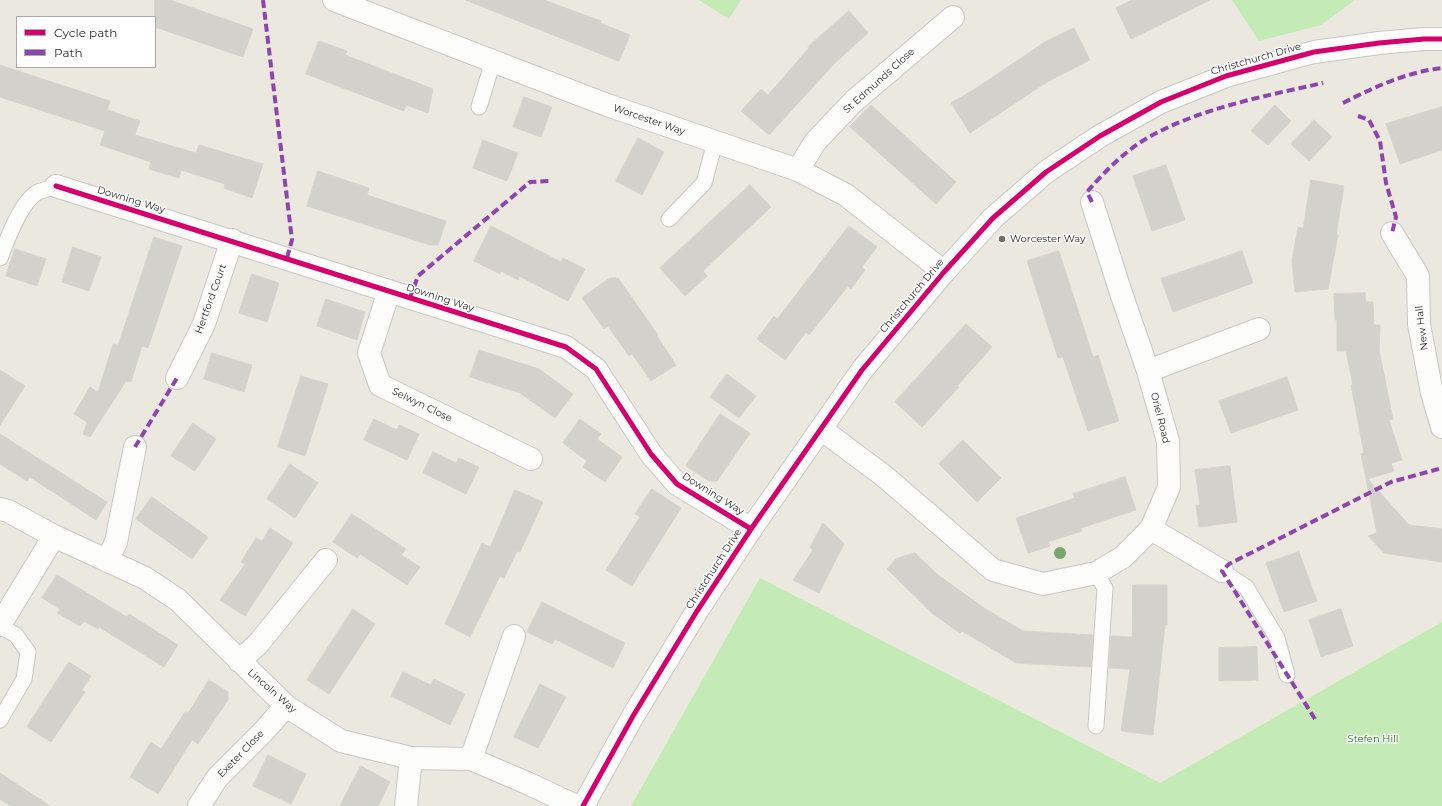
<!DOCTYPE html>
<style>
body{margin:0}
#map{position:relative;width:1442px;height:806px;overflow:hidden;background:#ebe8e0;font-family:Montserrat,sans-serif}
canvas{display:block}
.legend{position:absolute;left:16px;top:16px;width:140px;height:52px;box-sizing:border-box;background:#fff;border:1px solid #aaa;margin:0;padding:5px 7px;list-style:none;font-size:12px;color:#2b2b2b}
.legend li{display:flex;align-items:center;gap:8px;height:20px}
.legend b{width:20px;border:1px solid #aaa}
</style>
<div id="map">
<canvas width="1442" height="806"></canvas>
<ul class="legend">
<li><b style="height:5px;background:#d6006c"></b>Cycle path</li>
<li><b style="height:5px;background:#8e44ad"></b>Path</li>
</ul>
</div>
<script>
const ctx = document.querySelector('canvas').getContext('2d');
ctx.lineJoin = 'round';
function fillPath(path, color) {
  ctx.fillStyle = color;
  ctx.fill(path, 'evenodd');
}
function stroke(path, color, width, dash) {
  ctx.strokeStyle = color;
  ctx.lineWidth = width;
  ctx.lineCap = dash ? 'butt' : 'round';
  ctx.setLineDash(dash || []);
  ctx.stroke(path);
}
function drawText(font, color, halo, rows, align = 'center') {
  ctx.font = font + ' Montserrat,sans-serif';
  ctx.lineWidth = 3;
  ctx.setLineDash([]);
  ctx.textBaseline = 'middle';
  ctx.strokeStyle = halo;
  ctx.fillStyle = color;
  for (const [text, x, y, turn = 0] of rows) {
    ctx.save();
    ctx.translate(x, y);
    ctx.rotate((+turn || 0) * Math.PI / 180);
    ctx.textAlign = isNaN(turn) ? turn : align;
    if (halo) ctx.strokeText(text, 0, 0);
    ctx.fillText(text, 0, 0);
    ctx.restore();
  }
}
fillPath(new Path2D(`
 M 699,0 L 741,0 L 729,19 Z
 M 1232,0 L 1355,0 L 1321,25 L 1259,41 Z
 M 760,578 L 1160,783 L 1442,622 L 1442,806 L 631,806 Z`), '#c4eab6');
const building = new Path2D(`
 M 155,0 L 170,0 L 253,29 L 243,57 L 155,27 Z
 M 466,0 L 544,0 L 601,21 L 600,23 L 630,35 L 619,61 Z
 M 1132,0 L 1210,0 L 1131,39 L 1116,8 Z
 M 849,11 L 868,33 L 835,63 L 769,135 L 741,111 L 761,89 L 768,95 L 809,48 L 808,47 Z
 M 1074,28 L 1090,60 L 1047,82 L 970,133 L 951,103 L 975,89 L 1045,42 Z
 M 319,41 L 347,51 L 345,55 L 433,89 L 428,113 L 406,105 L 404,111 L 306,74 Z
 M 0,65 L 110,101 L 107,110 L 140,121 L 135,135 L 196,153 L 199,145 L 263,164 L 252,198 L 224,188 L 225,184 L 181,170 L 179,178 L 149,169 L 151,162 L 100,145 L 105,131 L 0,97 Z
 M 524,97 L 552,107 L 541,137 L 513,127 Z
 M 871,105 L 956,182 L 936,204 L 850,127 Z
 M 1275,105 L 1291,121 L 1268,145 L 1251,131 Z
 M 1442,107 L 1442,150 L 1400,164 L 1386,124 Z
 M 1314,120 L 1332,137 L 1309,161 L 1291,144 Z
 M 638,138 L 664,152 L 642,195 L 616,181 Z
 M 483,140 L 518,153 L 507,181 L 473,168 Z
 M 1166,165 L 1185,220 L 1152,231 L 1133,176 Z
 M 318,171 L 369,188 L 367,195 L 446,221 L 438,245 L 430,245 L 307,206 Z
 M 1311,180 L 1344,186 L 1336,235 L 1338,235 L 1328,289 L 1295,292 L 1292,261 L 1298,227 L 1303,228 Z
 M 750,185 L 771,207 L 703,271 L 707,276 L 685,296 L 660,268 Z
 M 491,226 L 561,262 L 563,258 L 585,269 L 568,301 L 519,276 L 518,280 L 501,271 L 500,274 L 474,261 Z
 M 849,226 L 877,247 L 862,267 L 865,270 L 851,289 L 848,286 L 809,335 L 806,332 L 785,360 L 757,339 L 774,316 L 777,319 Z
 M 154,237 L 182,246 L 148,348 L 142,346 L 131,382 L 126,381 L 90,437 L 83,434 L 87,422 L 74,414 L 90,387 L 98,392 L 113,344 L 118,345 Z
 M 73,247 L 101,257 L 89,291 L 62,282 Z
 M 15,249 L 46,259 L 37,286 L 6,276 Z
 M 1059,251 L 1093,357 L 1098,355 L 1119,421 L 1088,431 L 1063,357 L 1058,358 L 1027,261 Z
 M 1242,251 L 1253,283 L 1173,312 L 1161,279 Z
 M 252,274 L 279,283 L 267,322 L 239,313 Z
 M 610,278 L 618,278 L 658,335 L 657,336 L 676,365 L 651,381 L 632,354 L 629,356 L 608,326 L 604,329 L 582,298 Z
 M 1365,293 L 1366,302 L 1373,302 L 1374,325 L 1380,325 L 1379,350 L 1393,419 L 1389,420 L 1402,460 L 1391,463 L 1394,471 L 1368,479 L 1409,525 L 1442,529 L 1442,562 L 1384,553 L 1368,536 L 1377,533 L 1361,454 L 1364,453 L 1351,385 L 1353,385 L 1346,351 L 1337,351 L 1337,320 L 1335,320 L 1334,294 Z
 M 326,299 L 365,312 L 357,340 L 317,326 Z
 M 966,324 L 992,347 L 957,386 L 959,387 L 922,427 L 895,402 Z
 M 479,350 L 539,369 L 573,394 L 555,418 L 520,393 L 470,377 Z
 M 212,353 L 252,365 L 244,392 L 204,379 Z
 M 0,370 L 25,386 L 0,425 Z
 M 727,374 L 756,396 L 739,418 L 710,397 Z
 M 301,376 L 328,384 L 305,456 L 278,447 Z
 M 1287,377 L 1298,410 L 1231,433 L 1219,401 Z
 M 720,414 L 750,433 L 717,481 L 709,481 L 686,466 Z
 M 374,419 L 397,430 L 399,425 L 419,434 L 407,460 L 364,440 Z
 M 580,419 L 601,434 L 597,439 L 622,457 L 605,482 L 583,467 L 587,461 L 563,443 Z
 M 193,423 L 216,439 L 195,471 L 171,456 Z
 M 0,434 L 107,502 L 96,520 L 30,477 L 27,481 L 0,464 Z
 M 963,440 L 1001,478 L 977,502 L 939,464 Z
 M 433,452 L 456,463 L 459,458 L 479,467 L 466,494 L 423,473 Z
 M 290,464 L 318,483 L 295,518 L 267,499 Z
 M 1230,466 L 1237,522 L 1199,527 L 1196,505 L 1200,505 L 1195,470 Z
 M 1125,477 L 1136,510 L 1081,528 L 1082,531 L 1048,542 L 1050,546 L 1028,553 L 1016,518 L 1075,498 L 1073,494 Z
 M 652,489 L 681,508 L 632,586 L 606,570 L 640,517 L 635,514 Z
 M 515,490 L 543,502 L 520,552 L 517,551 L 504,578 L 500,576 L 470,637 L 445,624 L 482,543 L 490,547 Z
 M 152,497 L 208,537 L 192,559 L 136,519 Z
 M 352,514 L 406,549 L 401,555 L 420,567 L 407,585 L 360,554 L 357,558 L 333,542 Z
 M 823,523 L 844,544 L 819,593 L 793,580 L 813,550 L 810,548 Z
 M 270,528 L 293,543 L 245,616 L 220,600 L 245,564 L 241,562 L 256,538 L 262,541 Z
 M 1299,552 L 1317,601 L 1284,612 L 1266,563 Z
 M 915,553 L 938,575 L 984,608 L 1023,631 L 1093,635 L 1091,667 L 1016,663 L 962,631 L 960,633 L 933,614 L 887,569 L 896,559 Z
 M 57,575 L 127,617 L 129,614 L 178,645 L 164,667 L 99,627 L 98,629 L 84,621 L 80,626 L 57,613 L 60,609 L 42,598 Z
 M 1133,585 L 1167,585 L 1167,625 L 1165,625 L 1153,735 L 1121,731 L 1130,669 L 1109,668 L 1111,636 L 1132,637 Z
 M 542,602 L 625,643 L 613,668 L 555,639 L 552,644 L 527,632 Z
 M 353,609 L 375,624 L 329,694 L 307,680 Z
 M 1341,609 L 1353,646 L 1321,657 L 1309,620 Z
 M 1257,647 L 1258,680 L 1219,681 L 1219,648 Z
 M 69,662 L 91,676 L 82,690 L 85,692 L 51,742 L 27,727 Z
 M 403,672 L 431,685 L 434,679 L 465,694 L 450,725 L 391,696 Z
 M 209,680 L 228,692 L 228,700 L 198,744 L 192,740 L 158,794 L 130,777 L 151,742 L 161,749 L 185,712 L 188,713 Z
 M 540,684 L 566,697 L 538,748 L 514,737 Z
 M 268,755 L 306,774 L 291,804 L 253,786 Z
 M 361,766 L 390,782 L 378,806 L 340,806 Z
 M 0,773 L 50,806 L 11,806 L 0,799 Z`);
fillPath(building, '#d3d1cb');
stroke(building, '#d5d3cc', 1);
const lane = new Path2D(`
 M 479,107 L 493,61
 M 669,219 L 704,183 L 715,142
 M 0,258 C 7,240 21,201 38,192 C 43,190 50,188 56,186
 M 1222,571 L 1246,587 L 1277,638 L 1287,675
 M 0,626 L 16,635 L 28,652 L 24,679 L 0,720
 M 1096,726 L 1105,588 L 1096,573`);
const street = new Path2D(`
 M 334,0 L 607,105 L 798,170 L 846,195 L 944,272
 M 798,170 L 815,142 L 854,101 L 953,17
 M 56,186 L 566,347 L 596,369 L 651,454 L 677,484 L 751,529
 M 1392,233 L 1418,276 L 1419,324 L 1432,393 L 1442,427
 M 389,291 L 369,353 L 380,385 L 531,459
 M 1148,371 L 1259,329
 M 177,378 L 204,324 L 232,240
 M 821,429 L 884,476 L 993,570 L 1043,584 L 1096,573 L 1123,557 L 1151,529 L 1169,487 L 1168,441 L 1148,371 L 1121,293 L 1092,202
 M 0,509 L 8,511 L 54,536 L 145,578 L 178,600 L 286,706 L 341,741 L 411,758 L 471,759 L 527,783 L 576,806
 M 1151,529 L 1222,571
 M 107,561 L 116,542 L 135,447
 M 0,625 L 54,536
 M 239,661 L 258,644 L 326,560
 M 471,759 L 514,636
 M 199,806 L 217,778 L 263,732 L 286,706
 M 406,806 L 411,758`);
const secondary = new Path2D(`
 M 583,806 L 633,716 L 697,611 L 751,529 L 862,370 L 944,272 L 993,218 L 1046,172 L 1100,136 L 1161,102 L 1226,76 L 1314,52 L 1379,43 L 1424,39 L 1442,39`);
stroke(lane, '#c8c6c6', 17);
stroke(street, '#c8c6c6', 24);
stroke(secondary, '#c8c6c6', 24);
stroke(lane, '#fcfcfa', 15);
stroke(street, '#fcfcfa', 22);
stroke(secondary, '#fcfcfa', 22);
stroke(new Path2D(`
 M 263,0 L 292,240 L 287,258
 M 1343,103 C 1374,87 1407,72 1442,68
 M 1358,116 L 1369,120 L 1380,141 L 1386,183 L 1396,217 L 1392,233
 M 1092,202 L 1087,192 C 1104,172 1126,150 1149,137 C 1201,108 1265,96 1323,83
 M 410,298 L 418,276 L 530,182 L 549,181
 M 135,447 L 177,378
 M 1315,719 L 1222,571 L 1229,564 L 1391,482 L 1442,468`), '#8e44ad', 4, [8, 4]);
stroke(new Path2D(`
 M 56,186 L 566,347 L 596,369 L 651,454 L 677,484 L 751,529
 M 583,806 L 633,716 L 697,611 L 751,529 L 862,370 L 944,272 L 993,218 L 1046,172 L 1100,136 L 1161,102 L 1226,76 L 1314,52 L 1379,43 L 1424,39 L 1442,39`), '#d6006c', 5);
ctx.fillStyle = '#78a76f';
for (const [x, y] of [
 [1060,553]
]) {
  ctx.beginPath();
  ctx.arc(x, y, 6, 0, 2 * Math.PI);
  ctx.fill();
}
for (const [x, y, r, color] of [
 [1002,239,4,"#6e6d6a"]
]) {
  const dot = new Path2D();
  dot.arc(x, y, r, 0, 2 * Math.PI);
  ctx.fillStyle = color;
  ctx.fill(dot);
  stroke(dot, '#fff', 1.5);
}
drawText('10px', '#2b2b2b', '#fff', [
 ["Christchurch Drive",1256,59,-16],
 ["St Edmunds Close",879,81,-42],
 ["Worcester Way",649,120,19],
 ["Downing Way",131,200,17],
 ["Christchurch Drive",912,296,-50],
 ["Downing Way",440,298,18],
 ["Hertford Court",211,299,-70],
 ["New Hall",1422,328,-97],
 ["Selwyn Close",422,405,26],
 ["Oriel Road",1160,418,76],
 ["Downing Way",713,494,32],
 ["Christchurch Drive",714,569,-57],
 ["Lincoln Way",272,691,41],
 ["Exeter Close",241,754,-46]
]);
drawText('10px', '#2b2b2b', '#fff', [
 ["Worcester Way",1010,239]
], 'left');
drawText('10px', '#197112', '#fff', [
 ["Stefen Hill",1373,739]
]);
</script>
